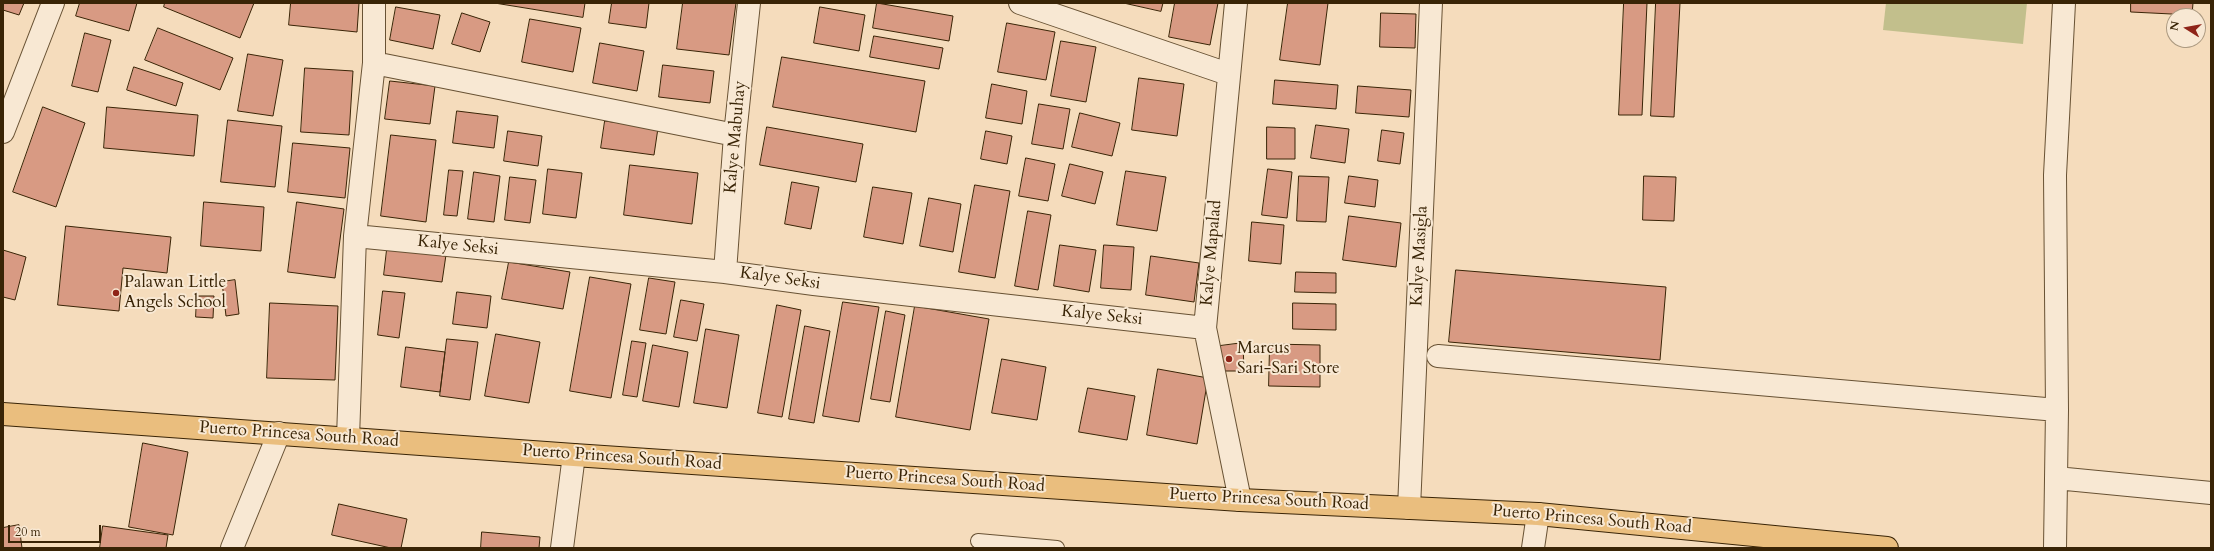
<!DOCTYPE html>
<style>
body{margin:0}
#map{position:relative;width:2214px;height:551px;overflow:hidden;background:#f5dcbc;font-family:Cardo,serif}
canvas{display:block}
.frame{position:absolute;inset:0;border:4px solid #392406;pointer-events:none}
.north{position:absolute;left:2166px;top:8px;width:40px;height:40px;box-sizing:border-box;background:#f8e8d3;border:1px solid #ac9a81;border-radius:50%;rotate:281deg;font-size:11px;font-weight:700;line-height:16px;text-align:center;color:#392406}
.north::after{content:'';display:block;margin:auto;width:14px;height:18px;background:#8f2418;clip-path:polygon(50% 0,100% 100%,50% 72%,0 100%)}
.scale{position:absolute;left:8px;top:525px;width:93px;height:18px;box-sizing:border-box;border:2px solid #392406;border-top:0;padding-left:5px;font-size:12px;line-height:14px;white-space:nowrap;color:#392406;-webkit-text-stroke:3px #f8e8d3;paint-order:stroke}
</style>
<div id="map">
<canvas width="2214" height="551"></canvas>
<div class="frame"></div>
<div class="north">N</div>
<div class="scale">20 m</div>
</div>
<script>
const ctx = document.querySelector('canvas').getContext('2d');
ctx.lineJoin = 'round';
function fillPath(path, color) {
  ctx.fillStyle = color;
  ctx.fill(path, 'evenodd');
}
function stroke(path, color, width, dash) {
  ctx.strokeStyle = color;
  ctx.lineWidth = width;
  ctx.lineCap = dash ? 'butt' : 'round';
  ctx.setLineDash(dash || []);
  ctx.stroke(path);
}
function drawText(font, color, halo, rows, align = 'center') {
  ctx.font = font + ' Cardo,serif';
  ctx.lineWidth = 4;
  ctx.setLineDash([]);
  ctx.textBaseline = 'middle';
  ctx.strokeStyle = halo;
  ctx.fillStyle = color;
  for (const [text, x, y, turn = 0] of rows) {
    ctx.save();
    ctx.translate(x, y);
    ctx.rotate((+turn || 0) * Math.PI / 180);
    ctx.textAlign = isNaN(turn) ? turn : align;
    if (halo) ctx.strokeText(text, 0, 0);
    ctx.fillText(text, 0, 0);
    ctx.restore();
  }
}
fillPath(new Path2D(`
 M 1886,3 L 2027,3 L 2023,44 L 1883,30 Z`), '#c2bf8c');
const building = new Path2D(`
 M 3,3 L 24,3 L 19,15 L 3,10 Z
 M 80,3 L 137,3 L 129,31 L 76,16 Z
 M 165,3 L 254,3 L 240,38 L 164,7 Z
 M 291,3 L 359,3 L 357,32 L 289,25 Z
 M 495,3 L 585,3 L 583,17 Z
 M 612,3 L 649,3 L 646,28 L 609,23 Z
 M 683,3 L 736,3 L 729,55 L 677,49 Z
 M 877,3 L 953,16 L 949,41 L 873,28 Z
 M 1124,3 L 1163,3 L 1161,11 Z
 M 1175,3 L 1218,3 L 1210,45 L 1169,37 Z
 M 1288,3 L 1328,3 L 1320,65 L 1280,60 Z
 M 1624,3 L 1647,3 L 1642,115 L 1619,115 Z
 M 1656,3 L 1680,3 L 1674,117 L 1651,116 Z
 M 2131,3 L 2193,3 L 2192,15 L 2131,12 Z
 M 396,7 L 440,15 L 433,49 L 390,40 Z
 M 820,7 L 865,15 L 859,51 L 814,43 Z
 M 462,13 L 490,22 L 480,52 L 452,44 Z
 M 1381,13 L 1416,14 L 1415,48 L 1380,47 Z
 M 530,19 L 581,28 L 573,72 L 522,62 Z
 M 1007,23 L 1055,32 L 1046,80 L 998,72 Z
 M 158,28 L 233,58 L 220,90 L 145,60 Z
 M 85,33 L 111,40 L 98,92 L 72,86 Z
 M 874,36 L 943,48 L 939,69 L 870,57 Z
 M 1061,41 L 1096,47 L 1086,102 L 1051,96 Z
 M 600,43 L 644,51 L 637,91 L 593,83 Z
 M 248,54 L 283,60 L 273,116 L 238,111 Z
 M 782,57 L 925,81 L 916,132 L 773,107 Z
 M 663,65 L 714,71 L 710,103 L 659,97 Z
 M 134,67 L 183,83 L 176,106 L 127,90 Z
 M 305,68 L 353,71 L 349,135 L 301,132 Z
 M 1139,78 L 1184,84 L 1177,136 L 1132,130 Z
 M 1275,80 L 1338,85 L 1336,109 L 1273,104 Z
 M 390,81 L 435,86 L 430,124 L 385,119 Z
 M 992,84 L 1027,91 L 1022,124 L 986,118 Z
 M 1358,86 L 1411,90 L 1409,117 L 1356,113 Z
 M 1039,104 L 1070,109 L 1063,149 L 1032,144 Z
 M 43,107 L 85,123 L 56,207 L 13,192 Z
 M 107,107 L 198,115 L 194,156 L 104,148 Z
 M 457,111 L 498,116 L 494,148 L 453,143 Z
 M 1080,113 L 1120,123 L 1112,156 L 1072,147 Z
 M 228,120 L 282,126 L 275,187 L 221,182 Z
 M 605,121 L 658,128 L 654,155 L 601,148 Z
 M 1316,125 L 1349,129 L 1345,163 L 1311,158 Z
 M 767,127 L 863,144 L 856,182 L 760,165 Z
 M 1267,127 L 1295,128 L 1295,159 L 1267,159 Z
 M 1382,130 L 1404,133 L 1400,164 L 1378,161 Z
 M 508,131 L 542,136 L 538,166 L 504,161 Z
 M 986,131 L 1012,136 L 1007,164 L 981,159 Z
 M 391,135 L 436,140 L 426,222 L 381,216 Z
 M 293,143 L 350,148 L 345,198 L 288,192 Z
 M 1026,158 L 1055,164 L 1048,201 L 1019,196 Z
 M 1070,164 L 1103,172 L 1095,204 L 1062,196 Z
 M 630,165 L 698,173 L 692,224 L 624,215 Z
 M 548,169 L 582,173 L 576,218 L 543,214 Z
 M 1268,169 L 1292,172 L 1287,218 L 1262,215 Z
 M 449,170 L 463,171 L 457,216 L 444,215 Z
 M 1126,171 L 1166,177 L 1157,231 L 1117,225 Z
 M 474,172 L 500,176 L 494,222 L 468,219 Z
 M 1299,176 L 1329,177 L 1326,222 L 1297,221 Z
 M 1349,176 L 1378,180 L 1375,207 L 1345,203 Z
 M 1644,176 L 1676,177 L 1674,221 L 1643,220 Z
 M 510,177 L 536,180 L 530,223 L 505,220 Z
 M 792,182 L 819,187 L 811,229 L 785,224 Z
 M 975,185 L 1010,191 L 995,278 L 959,272 Z
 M 873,187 L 912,193 L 903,244 L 864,237 Z
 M 929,198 L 961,204 L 953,252 L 920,246 Z
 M 204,202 L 264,207 L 261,251 L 201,246 Z
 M 297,202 L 344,209 L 335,278 L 288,272 Z
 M 1028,211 L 1051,215 L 1038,290 L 1015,286 Z
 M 1349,216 L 1401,223 L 1396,267 L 1343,260 Z
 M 1252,222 L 1284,225 L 1281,264 L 1249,261 Z
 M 66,226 L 171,237 L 167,273 L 123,268 L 119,311 L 58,305 Z
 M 388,241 L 447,248 L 442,282 L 384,275 Z
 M 1060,245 L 1096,250 L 1089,292 L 1054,286 Z
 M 1104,245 L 1134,247 L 1131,290 L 1101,288 Z
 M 3,250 L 26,257 L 15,300 L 3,297 Z
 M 1151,256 L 1199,263 L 1194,302 L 1146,295 Z
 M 509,262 L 570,272 L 563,309 L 502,299 Z
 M 1456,270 L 1666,287 L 1660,360 L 1449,342 Z
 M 1296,272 L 1336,273 L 1336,293 L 1295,292 Z
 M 590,277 L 631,284 L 611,398 L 570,391 Z
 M 649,278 L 675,282 L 666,334 L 640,330 Z
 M 235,280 L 239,314 L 226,316 L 222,282 Z
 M 383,291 L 405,293 L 399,338 L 378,335 Z
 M 457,292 L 491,296 L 487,328 L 453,324 Z
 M 197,296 L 214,296 L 213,318 L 196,317 Z
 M 681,300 L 704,304 L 697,341 L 674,337 Z
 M 843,302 L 879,307 L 859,422 L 823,416 Z
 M 270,303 L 338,306 L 335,380 L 267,378 Z
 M 1293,303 L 1336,304 L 1336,330 L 1293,329 Z
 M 777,305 L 801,310 L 782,417 L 758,413 Z
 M 915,306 L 989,319 L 970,430 L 896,417 Z
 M 886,311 L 905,315 L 890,402 L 871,399 Z
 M 805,326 L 830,331 L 814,423 L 789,419 Z
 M 706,329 L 739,335 L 727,408 L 694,403 Z
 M 496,334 L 540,342 L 529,403 L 485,396 Z
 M 447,339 L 478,342 L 470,400 L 440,396 Z
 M 632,341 L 646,343 L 637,397 L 623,395 Z
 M 1243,343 L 1244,371 L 1217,371 L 1212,347 Z
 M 1270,344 L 1320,345 L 1320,387 L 1269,386 Z
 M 653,345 L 688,352 L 679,407 L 643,401 Z
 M 406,347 L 445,352 L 440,392 L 401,387 Z
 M 1002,359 L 1046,367 L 1037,420 L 992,413 Z
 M 1158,369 L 1208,378 L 1197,444 L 1147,435 Z
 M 1088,388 L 1135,396 L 1127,440 L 1079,432 Z
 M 143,443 L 188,452 L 173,535 L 129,527 Z
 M 339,504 L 407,519 L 401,548 L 391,548 L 332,535 Z
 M 19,525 L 22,548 L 3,548 L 3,528 Z
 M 103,526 L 168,535 L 166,548 L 100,548 Z
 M 482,532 L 540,537 L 539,548 L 481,548 Z`);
fillPath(building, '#d89a83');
stroke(building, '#392406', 1);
const lane = new Path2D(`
 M 978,541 L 1057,548`);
const street = new Path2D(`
 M 1020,3 L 1228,74
 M 1236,3 L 1205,328 L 1240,500
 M 374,63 L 735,135
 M 3,132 L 53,3
 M 355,236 L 725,272 L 814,284 L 1205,328
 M 725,272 L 735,135 L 749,3
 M 1438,356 L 2057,410
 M 348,438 L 355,236 L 374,63 L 374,3
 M 2056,478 L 2211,493
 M 1409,508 L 1431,3
 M 232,548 L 279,433
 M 562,548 L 574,455
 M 1533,548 L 1538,514
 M 2055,548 L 2057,410 L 2055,175 L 2064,3`);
const primary = new Path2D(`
 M 3,414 L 574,455 L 1240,500 L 1538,514 L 1887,548`);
stroke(lane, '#685234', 16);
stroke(street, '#685234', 24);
stroke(primary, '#392406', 24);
stroke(lane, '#f8e8d3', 14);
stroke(street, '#f8e8d3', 22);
stroke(primary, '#eabe7e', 22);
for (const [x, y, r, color] of [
 [116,293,4,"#8f2418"],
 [1229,359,4,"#8f2418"]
]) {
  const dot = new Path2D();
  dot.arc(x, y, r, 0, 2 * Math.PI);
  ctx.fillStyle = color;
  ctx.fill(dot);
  stroke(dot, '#f8e8d3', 1.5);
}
drawText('17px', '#392406', '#f8e8d3', [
 ["Kalye Mabuhay",736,137,-85],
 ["Kalye Seksi",458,246,6],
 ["Kalye Mapalad",1212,253,-85],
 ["Kalye Masigla",1420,256,-87],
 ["Kalye Seksi",780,279,8],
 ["Kalye Seksi",1102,316,6],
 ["Puerto Princesa South Road",299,435,4],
 ["Puerto Princesa South Road",622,458,4],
 ["Puerto Princesa South Road",945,480,4],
 ["Puerto Princesa South Road",1269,500,3],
 ["Puerto Princesa South Road",1592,520,5]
]);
drawText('17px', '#392406', '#f8e8d3', [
 ["Palawan Little",124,283],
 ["Angels School",124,303],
 ["Marcus",1237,349],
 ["Sari-Sari Store",1237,369]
], 'left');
</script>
